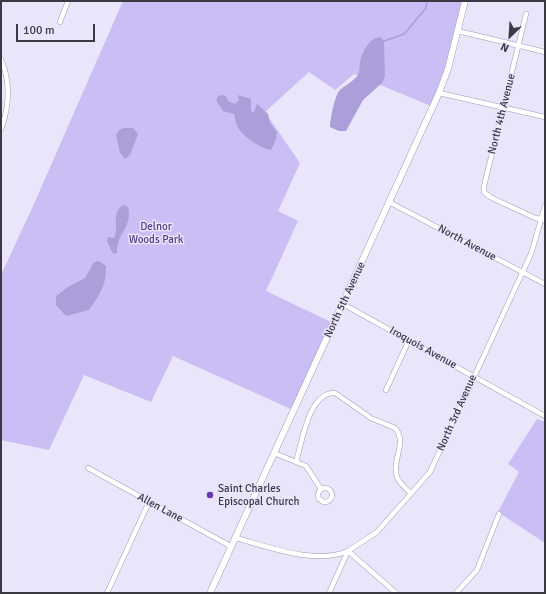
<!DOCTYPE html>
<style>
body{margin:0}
#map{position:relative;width:546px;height:594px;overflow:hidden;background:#e9e5fb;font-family:Signika,sans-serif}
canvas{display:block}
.frame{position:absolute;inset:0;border:2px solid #3c3944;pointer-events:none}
.north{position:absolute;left:490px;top:16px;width:40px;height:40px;-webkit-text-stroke:3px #e9e5fb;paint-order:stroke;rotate:205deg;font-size:11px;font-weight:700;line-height:16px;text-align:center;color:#3c3944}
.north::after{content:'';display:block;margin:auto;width:14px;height:18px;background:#3c3944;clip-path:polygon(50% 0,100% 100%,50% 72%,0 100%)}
.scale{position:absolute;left:16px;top:24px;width:79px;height:18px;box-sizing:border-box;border:2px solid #3c3944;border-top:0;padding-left:5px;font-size:12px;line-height:14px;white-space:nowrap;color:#3c3944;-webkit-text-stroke:3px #e9e5fb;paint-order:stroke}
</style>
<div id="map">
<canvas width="546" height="594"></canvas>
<div class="frame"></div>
<div class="north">N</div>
<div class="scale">100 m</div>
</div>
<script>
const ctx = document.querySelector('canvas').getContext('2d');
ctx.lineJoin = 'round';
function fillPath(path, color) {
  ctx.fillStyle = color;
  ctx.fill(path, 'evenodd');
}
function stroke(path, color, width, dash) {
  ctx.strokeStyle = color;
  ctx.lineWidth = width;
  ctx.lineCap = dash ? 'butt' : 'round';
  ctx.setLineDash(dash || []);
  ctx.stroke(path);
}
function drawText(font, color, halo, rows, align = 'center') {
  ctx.font = font + ' Signika,sans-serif';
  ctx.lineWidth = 3;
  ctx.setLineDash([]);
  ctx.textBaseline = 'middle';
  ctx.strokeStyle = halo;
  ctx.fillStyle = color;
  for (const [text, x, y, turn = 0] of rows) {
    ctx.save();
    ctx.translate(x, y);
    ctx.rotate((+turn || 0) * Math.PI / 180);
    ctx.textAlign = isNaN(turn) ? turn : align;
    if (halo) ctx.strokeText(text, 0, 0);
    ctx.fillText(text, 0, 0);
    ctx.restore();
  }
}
fillPath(new Path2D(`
 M 123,1 L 462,1 L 446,69 L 431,106 L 354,74 L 335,90 L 309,72 L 265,112 L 300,163 L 278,211 L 298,221 L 266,291 L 331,322 L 291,409 L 173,356 L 151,402 L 84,375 L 49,450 L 1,440 L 1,275 L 34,204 Z
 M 537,419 L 545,422 L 545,543 L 498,512 L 519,472 L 508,464 Z`), '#cbbef4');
fillPath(new Path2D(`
 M 380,37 L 384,41 L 385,76 L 382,83 L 363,100 L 346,131 L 339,131 L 330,127 C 330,119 335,96 339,91 C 345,85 353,82 358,75 C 360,71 359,67 360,62 C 363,51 368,39 380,37 Z
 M 222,95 L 226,96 L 228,101 L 235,104 L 239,100 L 238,95 L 251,99 L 251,111 L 254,112 L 257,104 L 268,114 L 270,123 L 277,132 L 276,139 L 271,150 C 260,148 243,137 237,126 C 236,123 235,118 234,114 L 223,111 L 216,100 L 218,96 Z
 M 124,128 L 133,128 L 138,134 L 130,155 L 125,159 L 120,153 L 116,135 L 119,130 Z
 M 123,205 L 128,207 C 133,227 116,234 117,253 L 113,254 L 107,241 L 108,237 L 114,238 C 120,226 110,214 123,205 Z
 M 99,261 L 106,266 C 107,284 99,296 89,310 L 66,316 L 56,305 L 56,296 L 68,287 L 85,278 L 94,262 Z`), '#ac9ed9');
stroke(new Path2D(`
 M 384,41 L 404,34 L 426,8 L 427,1`), '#ac9ed9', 1.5);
const minor = new Path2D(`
 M 526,14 L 484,186 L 484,192 L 490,197 L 535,218 L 545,220
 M 60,22 L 68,1
 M 458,31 L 545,52
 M 1,59 C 11,83 10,105 1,129
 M 439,93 L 545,117
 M 389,202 L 545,284
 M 343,304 L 545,416
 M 386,390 L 409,340
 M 274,453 L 296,462 C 302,443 308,392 335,393 L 371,418 L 395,428 C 408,443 391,460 397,477 C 399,483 407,489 411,494
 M 296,462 L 306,466 L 321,489
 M 88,468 L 232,547
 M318 495a7 7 0 1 1 14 0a7 7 0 1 1-14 0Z
 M 236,538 C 269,547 316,565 348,551 L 396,593
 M 107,593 L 149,502
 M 329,593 L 348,551 L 377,532 L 430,472 L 531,254 L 545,206
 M 456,593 L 477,570 L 499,514`);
const secondary = new Path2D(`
 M 210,593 L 439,93 L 448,69 L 465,1`);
stroke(minor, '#a09bb4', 5.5);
stroke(secondary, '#a09bb4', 7);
stroke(minor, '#fff', 4.5);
stroke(secondary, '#fff', 6);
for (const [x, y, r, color] of [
 [210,495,4,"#6539b0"]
]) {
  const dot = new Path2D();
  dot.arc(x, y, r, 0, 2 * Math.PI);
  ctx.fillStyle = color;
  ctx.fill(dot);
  stroke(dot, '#e9e5fb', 1.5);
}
drawText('11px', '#3c3944', '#e9e5fb', [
 ["North 4th Avenue",502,114,-76],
 ["North Avenue",467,243,28],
 ["North 5th Avenue",345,300,-65],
 ["Iroquois Avenue",423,348,29],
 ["North 3rd Avenue",457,413,-66],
 ["Allen Lane",160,508,28]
]);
drawText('11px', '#553e86', '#e9e5fb', [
 ["Delnor",156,227],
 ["Woods Park",156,240]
]);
drawText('11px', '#3c3944', '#e9e5fb', [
 ["Saint Charles",218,489],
 ["Episcopal Church",218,502]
], 'left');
</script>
